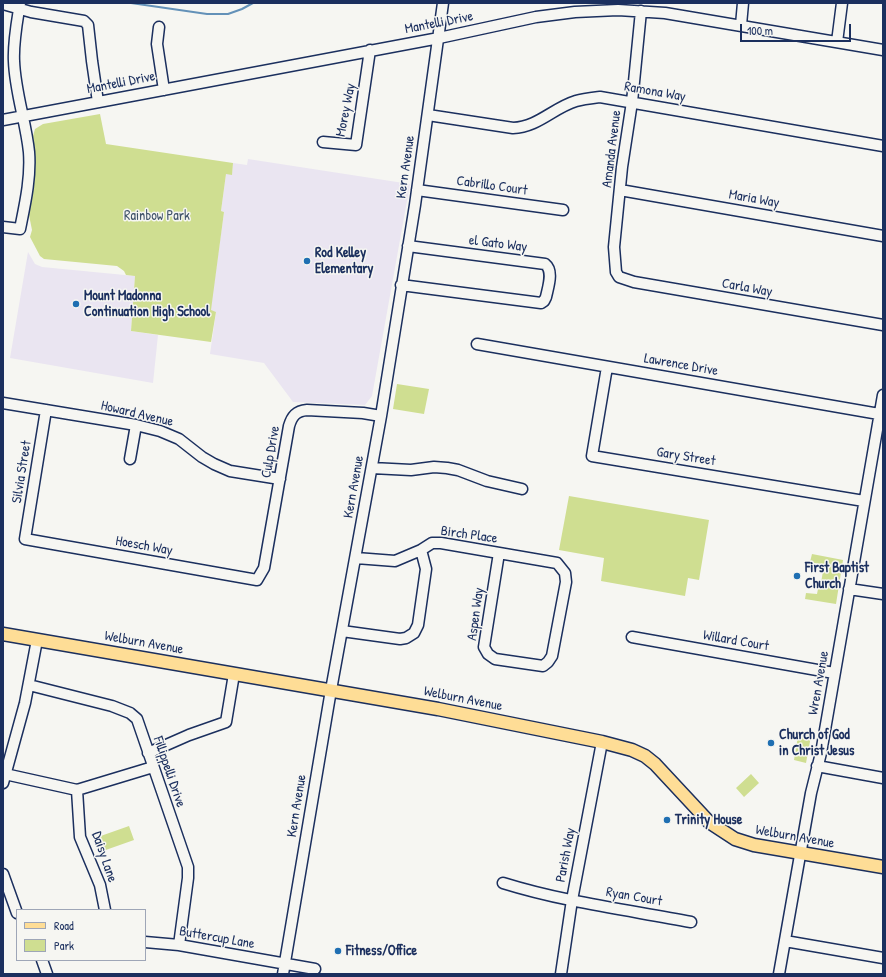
<!DOCTYPE html>
<style>
body{margin:0}
#map{position:relative;width:886px;height:977px;overflow:hidden;background:#f6f6f2;font-family:"Patrick Hand",sans-serif}
canvas{display:block}
.frame{position:absolute;inset:0;border:4px solid #1b2f5e;pointer-events:none}
.legend{position:absolute;left:16px;top:909px;width:130px;height:52px;box-sizing:border-box;background:#f6f6f2;border:1px solid #9ea6b7;margin:0;padding:5px 7px;list-style:none;font-size:12px;color:#1b2f5e}
.legend li{display:flex;align-items:center;gap:8px;height:20px}
.legend b{width:20px;border:1px solid #9ea6b7}
.scale{position:absolute;left:740px;top:24px;width:111px;height:18px;box-sizing:border-box;border:2px solid #1b2f5e;border-top:0;padding-left:5px;font-size:12px;line-height:14px;white-space:nowrap;color:#1b2f5e;-webkit-text-stroke:3px #f6f6f2;paint-order:stroke}
</style>
<div id="map">
<canvas width="886" height="977"></canvas>
<div class="frame"></div>
<ul class="legend">
<li><b style="height:5px;background:#fedd96"></b>Road</li>
<li><b style="height:11px;background:#cfde91"></b>Park</li>
</ul>
<div class="scale">100 m</div>
</div>
<script>
const ctx = document.querySelector('canvas').getContext('2d');
ctx.lineJoin = 'round';
function fillPath(path, color) {
  ctx.fillStyle = color;
  ctx.fill(path, 'evenodd');
}
function stroke(path, color, width, dash) {
  ctx.strokeStyle = color;
  ctx.lineWidth = width;
  ctx.lineCap = dash ? 'butt' : 'round';
  ctx.setLineDash(dash || []);
  ctx.stroke(path);
}
function drawText(font, color, halo, rows, align = 'center') {
  ctx.font = font + ' "Patrick Hand",sans-serif';
  ctx.lineWidth = 3;
  ctx.setLineDash([]);
  ctx.textBaseline = 'middle';
  ctx.strokeStyle = halo;
  ctx.fillStyle = color;
  for (const [text, x, y, turn = 0] of rows) {
    ctx.save();
    ctx.translate(x, y);
    ctx.rotate((+turn || 0) * Math.PI / 180);
    ctx.textAlign = isNaN(turn) ? turn : align;
    if (halo) ctx.strokeText(text, 0, 0);
    ctx.fillText(text, 0, 0);
    ctx.restore();
  }
}
fillPath(new Path2D(`
 M 248,159 L 410,184 L 372,396 L 365,405 L 293,402 L 264,363 L 210,354 L 216,312 L 210,311 L 224,212 L 221,211 L 226,174 L 232,174 L 233,163 L 247,165 Z
 M 28,252 L 35,264 L 42,267 L 135,276 L 131,331 L 158,335 L 153,383 L 10,358 Z`), '#eae5f1');
fillPath(new Path2D(`
 M 100,114 L 106,144 L 233,163 L 232,175 L 226,174 L 221,211 L 224,212 L 211,310 L 216,312 L 211,342 L 131,331 L 135,276 L 126,275 L 124,271 L 117,266 L 44,259 L 40,256 L 30,237 L 32,230 L 29,215 L 35,171 L 33,136 L 35,129 L 43,124 Z
 M 397,384 L 429,389 L 424,414 L 393,409 Z
 M 569,496 L 709,520 L 699,580 L 688,578 L 685,596 L 601,581 L 604,558 L 559,550 Z
 M 812,554 L 843,560 L 836,604 L 805,599 L 806,593 L 817,594 L 818,589 L 820,589 L 823,571 L 822,570 L 823,565 L 810,562 Z
 M 802,734 L 811,736 L 806,763 L 794,760 L 798,736 Z
 M 751,774 L 759,783 L 744,797 L 736,788 Z
 M 129,826 L 134,840 L 100,852 L 95,838 Z`), '#cfde91');
stroke(new Path2D(`
 M 131,3 L 207,14 L 228,14 L 242,9 L 253,3`), '#6391b8', 2);
const minor = new Path2D(`
 M 3,4 L 31,12 L 84,21 L 88,25 L 92,61 L 98,102
 M 641,11 L 632,102 L 622,167 L 614,247 L 616,272 L 619,277 L 634,282 L 883,325
 M 741,25 L 743,3
 M 159,27 L 157,44 L 164,90
 M 837,42 L 842,3
 M 428,115 L 513,128 C 538,127 553,108 576,101 C 583,99 592,98 600,97 L 883,146
 M 3,120 L 439,38 L 536,17 L 575,12 L 618,10 L 665,13 L 883,50
 M 323,142 L 356,145 L 370,50
 M 417,190 L 563,210
 M 620,190 L 883,236
 M 3,227 L 20,229 C 25,204 31,178 29,152 C 26,122 15,92 14,61 C 13,42 17,22 20,3
 M 401,285 L 541,303 L 544,301 L 546,297 C 548,287 554,271 545,264 L 408,246
 M 477,344 L 879,414
 M 607,367 L 592,456 L 864,501
 M 3,403 L 136,425 L 160,431 L 179,439 L 202,457 L 214,464 L 230,471 L 280,479
 M 46,410 L 25,539 L 257,580 L 264,568 L 289,426 C 292,416 296,411 307,410 L 363,413 L 381,416
 M 130,459 L 136,425
 M 372,468 L 411,470 L 434,467 L 447,468 L 458,470 L 487,481 L 522,489
 M 356,558 L 395,561 L 421,550 L 432,543 L 441,543 L 557,563 L 565,573 L 566,582 L 552,656 L 548,662 L 543,666 L 495,659 L 488,654 L 484,647 L 499,553
 M 849,589 L 883,594
 M 342,631 L 400,639 L 406,638 L 414,633 L 418,625 L 426,569 L 421,550
 M 632,637 L 834,673
 M 29,685 L 112,706 L 130,713 L 137,719 L 188,867 L 188,878 L 179,945
 M 148,753 L 189,735 L 226,722 L 234,674
 M 817,766 L 883,778
 M 5,774 L 77,790 L 153,767
 M 3,783 L 25,703 L 37,640
 M 77,790 L 80,837 L 100,885 L 105,910
 M 3,874 L 17,913
 M 503,883 C 564,902 628,910 691,922
 M 785,941 L 883,958
 M 145,942 L 179,945 L 315,969
 M 42,960 L 47,974
 M 283,974 L 331,690 L 381,416 L 415,205 L 443,3
 M 561,974 L 572,900 L 602,742
 M 779,974 L 811,793 L 821,753 L 883,395`);
const major = new Path2D(`
 M 3,634 L 438,709 L 602,742 L 632,750 L 645,756 L 655,764 L 709,822 L 735,839 L 754,845 L 883,867`);
stroke(minor, '#1b2f5e', 13);
stroke(major, '#1b2f5e', 15);
stroke(minor, '#f6f6f2', 10);
stroke(major, '#fedd96', 12);
for (const [x, y, r, color] of [
 [307,261,4,"#1f6fb2"],
 [76,304,4,"#1f6fb2"],
 [797,576,4,"#1f6fb2"],
 [771,743,4,"#1f6fb2"],
 [667,820,4,"#1f6fb2"],
 [338,951,4,"#1f6fb2"]
]) {
  const dot = new Path2D();
  dot.arc(x, y, r, 0, 2 * Math.PI);
  ctx.fillStyle = color;
  ctx.fill(dot);
  stroke(dot, '#f6f6f2', 1.5);
}
drawText('14px', '#1b2f5e', '#f6f6f2', [
 ["Mantelli Drive",439,23,-11],
 ["Mantelli Drive",121,83,-11],
 ["Ramona Way",655,92,10],
 ["Morey Way",346,110,-79],
 ["Amanda Avenue",612,149,-83],
 ["Kern Avenue",406,167,-82],
 ["Cabrillo Court",492,186,8],
 ["Maria Way",754,199,10],
 ["el Gato Way",498,244,7],
 ["Carla Way",747,288,10],
 ["Lawrence Drive",681,365,10],
 ["Howard Avenue",137,414,13],
 ["Culp Drive",271,452,-80],
 ["Gary Street",686,457,9],
 ["Silvia Street",22,472,-81],
 ["Kern Avenue",354,487,-80],
 ["Birch Place",469,535,8],
 ["Hoesch Way",144,546,10],
 ["Aspen Way",476,614,-82],
 ["Willard Court",736,641,10],
 ["Welburn Avenue",144,643,10],
 ["Wren Avenue",819,683,-80],
 ["Welburn Avenue",463,699,11],
 ["Fillippelli Drive",169,772,71],
 ["Kern Avenue",297,806,-81],
 ["Welburn Avenue",795,837,10],
 ["Parish Way",566,855,-79],
 ["Daisy Lane",104,857,71],
 ["Ryan Court",634,897,10],
 ["Buttercup Lane",217,938,10]
]);
drawText('14px', '#3f5268', '#f6f6f2', [
 ["Rainbow Park",157,216]
]);
drawText('bold 14px', '#1b2f5e', '#f6f6f2', [
 ["Rod Kelley",315,253],
 ["Elementary",315,269],
 ["Mount Madonna",84,296],
 ["Continuation High School",84,312],
 ["First Baptist",805,568],
 ["Church",805,584],
 ["Church of God",779,735],
 ["in Christ Jesus",779,751],
 ["Trinity House",675,820],
 ["Fitness/Office",346,951]
], 'left');
</script>
